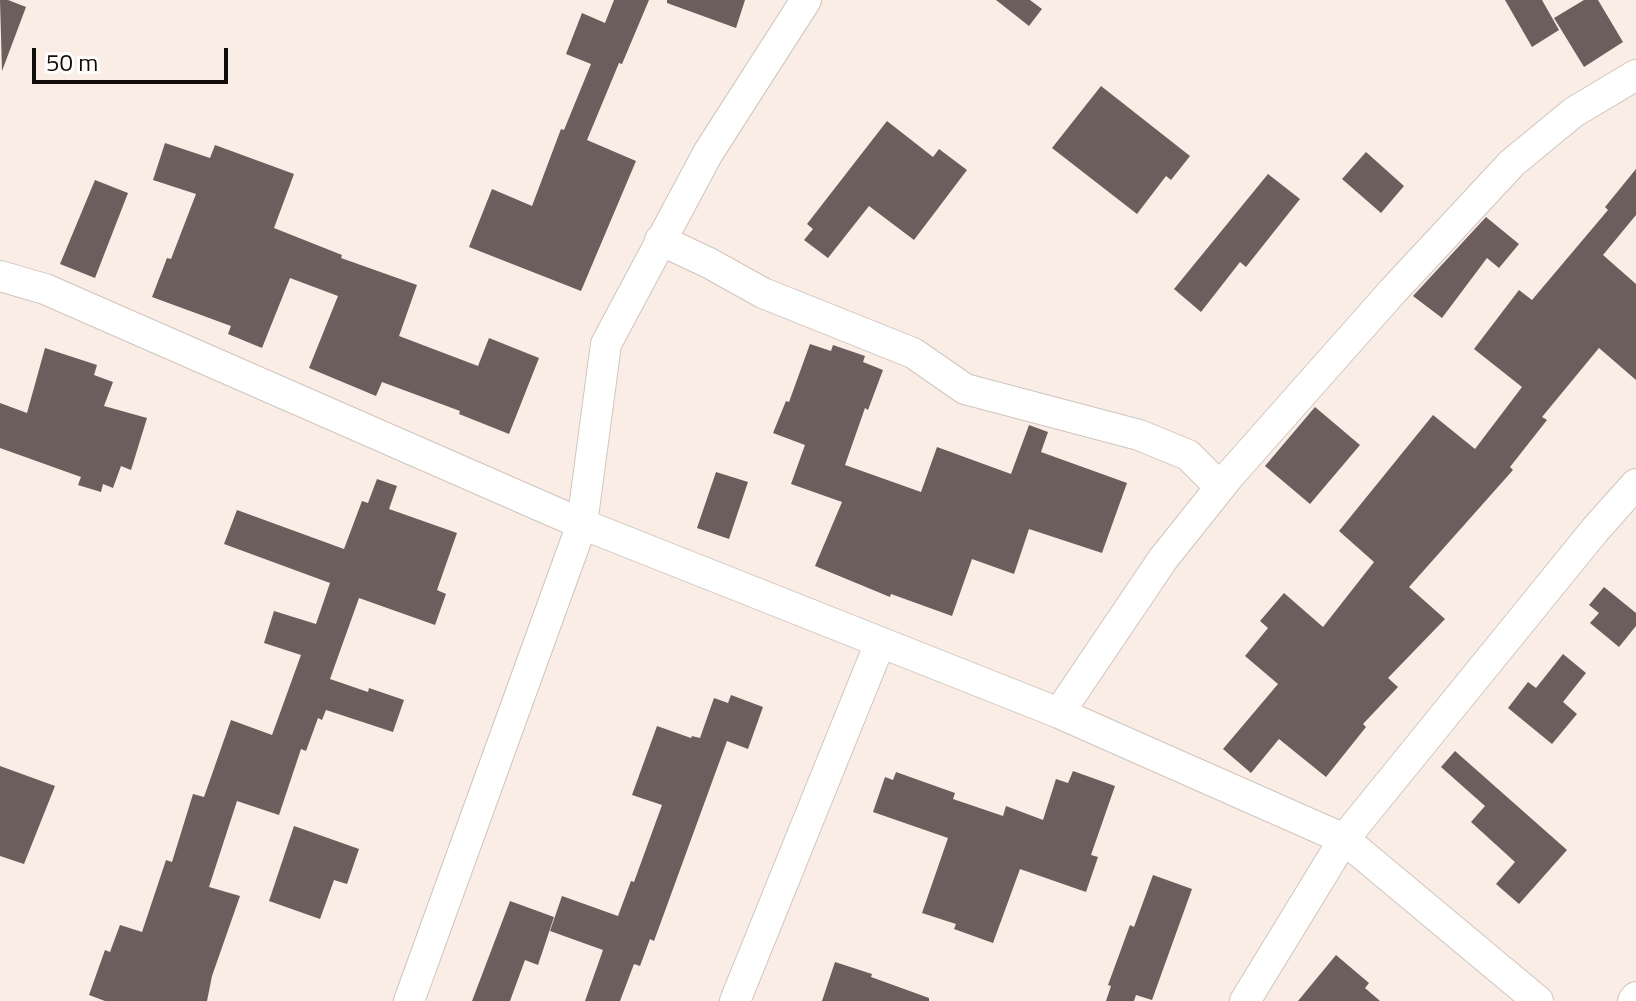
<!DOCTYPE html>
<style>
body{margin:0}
#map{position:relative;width:1636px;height:1001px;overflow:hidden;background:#f9ede5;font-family:"Titillium Web",sans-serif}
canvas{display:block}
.scale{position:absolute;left:32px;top:48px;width:196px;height:36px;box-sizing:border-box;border:4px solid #100c0a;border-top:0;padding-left:10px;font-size:24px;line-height:28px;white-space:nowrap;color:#100c0a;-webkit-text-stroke:6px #fffdfb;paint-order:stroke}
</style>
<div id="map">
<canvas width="1636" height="1001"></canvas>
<div class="scale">50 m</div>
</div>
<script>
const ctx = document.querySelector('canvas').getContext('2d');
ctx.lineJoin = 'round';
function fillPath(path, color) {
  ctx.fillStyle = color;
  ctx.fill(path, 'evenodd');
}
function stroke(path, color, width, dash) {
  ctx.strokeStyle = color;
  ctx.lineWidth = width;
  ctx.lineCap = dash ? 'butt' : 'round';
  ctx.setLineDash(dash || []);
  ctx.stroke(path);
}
fillPath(new Path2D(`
 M 0,0 L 8,0 L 26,7 L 2,71 Z
 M 614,0 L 649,0 L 622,64 L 619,63 L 587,140 L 636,161 L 581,291 L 469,247 L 492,189 L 532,206 L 561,129 L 564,130 L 591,64 L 566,54 L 582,13 L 605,23 Z
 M 667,0 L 745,0 L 736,28 L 667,3 Z
 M 996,0 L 1030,0 L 1042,9 L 1029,26 Z
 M 1505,0 L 1542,0 L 1559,30 L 1532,47 Z
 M 1584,0 L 1598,0 L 1623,42 L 1584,67 L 1554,18 Z
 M 1101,86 L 1190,156 L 1171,180 L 1166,176 L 1137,214 L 1052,148 Z
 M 887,121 L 933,157 L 939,149 L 967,170 L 914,240 L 869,206 L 828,258 L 804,240 L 813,229 L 807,224 Z
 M 165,143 L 210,158 L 215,145 L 294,174 L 274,228 L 342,255 L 341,258 L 417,285 L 399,336 L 478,366 L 489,338 L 539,358 L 509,434 L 459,414 L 460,411 L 382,382 L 376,396 L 309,368 L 338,296 L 290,278 L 262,348 L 228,334 L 231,326 L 152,297 L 167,258 L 171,259 L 196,194 L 153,180 Z
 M 1366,152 L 1404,186 L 1381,213 L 1342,179 Z
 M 1636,169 L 1636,215 L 1603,255 L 1636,284 L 1636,380 L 1599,348 L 1542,417 L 1547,420 L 1510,467 L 1513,470 L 1409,587 L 1445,619 L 1388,678 L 1398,687 L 1363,724 L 1366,727 L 1326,777 L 1279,739 L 1251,773 L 1223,749 L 1278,684 L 1245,656 L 1268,628 L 1260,621 L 1284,593 L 1323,627 L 1374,562 L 1339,531 L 1433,415 L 1475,449 L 1522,387 L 1474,349 L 1519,290 L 1532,300 L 1608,210 L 1605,207 Z
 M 1268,174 L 1300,199 L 1246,267 L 1240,262 L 1201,312 L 1174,289 Z
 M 95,180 L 128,193 L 95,278 L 60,264 Z
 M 1486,217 L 1519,244 L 1499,268 L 1487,258 L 1442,318 L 1413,296 Z
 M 810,344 L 831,351 L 833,345 L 865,356 L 863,362 L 883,370 L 868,410 L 865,408 L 845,465 L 921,492 L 937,447 L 1011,474 L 1029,425 L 1048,432 L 1041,452 L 1127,483 L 1102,553 L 1029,529 L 1014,574 L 972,559 L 952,616 L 891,594 L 890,597 L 815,566 L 842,502 L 791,484 L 805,445 L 773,433 L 786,401 L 789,402 Z
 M 45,348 L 97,365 L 94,375 L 113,382 L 104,406 L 147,418 L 131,470 L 121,466 L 113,488 L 103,484 L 101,492 L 78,485 L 81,477 L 0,448 L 0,403 L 27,413 Z
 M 1315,407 L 1360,445 L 1310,504 L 1265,466 Z
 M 716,472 L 748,482 L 729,539 L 697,528 Z
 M 377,479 L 397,486 L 389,509 L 457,533 L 437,590 L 446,594 L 435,625 L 359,598 L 330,679 L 368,692 L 369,688 L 404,700 L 393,732 L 326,710 L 322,720 L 318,718 L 306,751 L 301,749 L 279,815 L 237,801 L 209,887 L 240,896 L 212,976 L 207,1001 L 105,1001 L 89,995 L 105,950 L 110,952 L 120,925 L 142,932 L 166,860 L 172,862 L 193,794 L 204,797 L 231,720 L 272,735 L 301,655 L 264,643 L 274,611 L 316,624 L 330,583 L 224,544 L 237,510 L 344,549 L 362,501 L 368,503 Z
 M 1604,587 L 1636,613 L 1636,626 L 1619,647 L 1590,623 L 1599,613 L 1589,605 Z
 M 1563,654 L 1586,673 L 1563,702 L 1577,714 L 1552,744 L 1508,708 L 1528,682 L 1536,688 Z
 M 731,695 L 763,707 L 748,749 L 727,741 L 654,941 L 650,939 L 640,966 L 634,964 L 620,1001 L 585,1001 L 603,950 L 550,931 L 562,896 L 618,916 L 631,881 L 634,882 L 662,805 L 632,795 L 657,726 L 691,738 L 692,736 L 700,738 L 714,698 L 728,703 Z
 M 1455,751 L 1567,850 L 1519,904 L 1496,884 L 1515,862 L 1471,822 L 1485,806 L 1441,767 Z
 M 0,766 L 55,786 L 24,864 L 0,856 Z
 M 1073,771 L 1115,786 L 1091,855 L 1098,857 L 1086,892 L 1020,869 L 993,943 L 954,929 L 956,924 L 922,913 L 948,838 L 873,812 L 885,777 L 893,780 L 896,772 L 955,793 L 953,799 L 1003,816 L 1006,806 L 1043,820 L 1056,779 L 1068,783 Z
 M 294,826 L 359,849 L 347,884 L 334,880 L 320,919 L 269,901 Z
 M 1153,875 L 1192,889 L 1152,1000 L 1136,995 L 1134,1001 L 1106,1001 L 1111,986 L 1108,985 L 1130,925 L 1134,927 Z
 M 510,901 L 554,917 L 538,965 L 525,960 L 510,1001 L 472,1001 Z
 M 1336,955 L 1369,983 L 1365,988 L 1380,1001 L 1298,1001 Z
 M 835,962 L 872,974 L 871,977 L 929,998 L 929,1001 L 822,1001 Z`), '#6b5e5c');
const minor = new Path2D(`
 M 660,240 L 709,263 L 763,293 L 913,353 L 965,389 L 1139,435 L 1188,455 L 1220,487
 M 0,276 L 45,289 L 582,524 L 1059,713 L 1344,839 L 1538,1001
 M 1059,713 L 1163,559 L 1230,475 L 1392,292 L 1512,163 L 1574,112 L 1636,75
 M 409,1001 L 582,524 L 606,344 L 708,153 L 806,0
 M 735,1001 L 880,643
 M 1245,1001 L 1344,839 L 1595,530 L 1636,484
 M 1633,1001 L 1636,997`);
stroke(minor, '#d0c5bd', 32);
stroke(minor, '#fff', 30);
</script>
